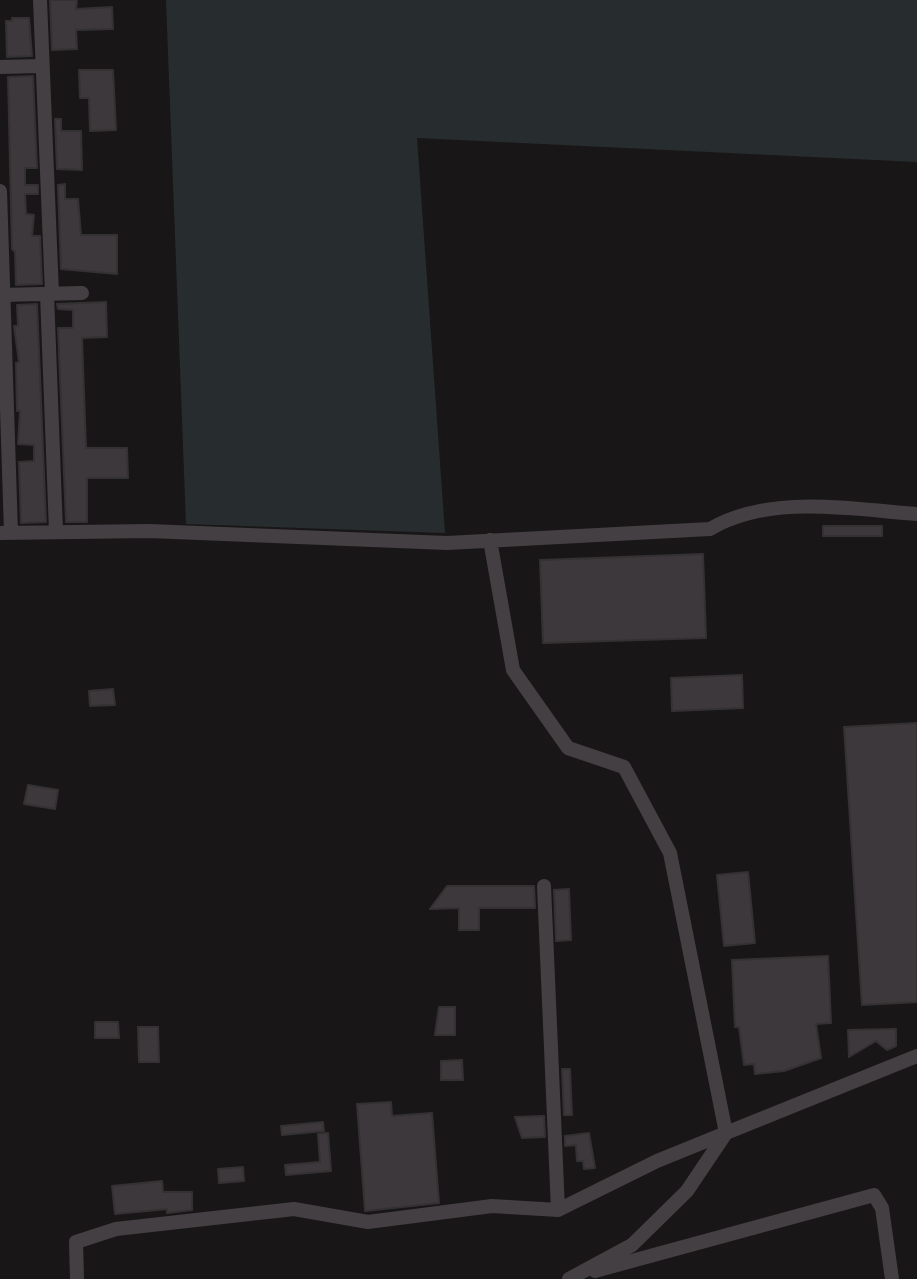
<!DOCTYPE html>
<style>
body{margin:0}
canvas{display:block;background:#181617}
</style>
<canvas width="917" height="1279"></canvas>
<script>
const ctx = document.querySelector('canvas').getContext('2d');
ctx.lineJoin = 'round';
function fillPath(path, color) {
  ctx.fillStyle = color;
  ctx.fill(path, 'evenodd');
}
function stroke(path, color, width, dash) {
  ctx.strokeStyle = color;
  ctx.lineWidth = width;
  ctx.lineCap = dash ? 'butt' : 'round';
  ctx.setLineDash(dash || []);
  ctx.stroke(path);
}
fillPath(new Path2D(`
 M 166,0 L 917,0 L 917,162 L 417,138 L 445,533 L 186,524 Z`), '#272c2e');
const building = new Path2D(`
 M 50,0 L 77,0 L 76,9 L 112,7 L 113,29 L 76,30 L 77,49 L 52,50 Z
 M 12,18 L 29,18 L 32,56 L 7,57 L 6,21 L 12,21 Z
 M 79,70 L 113,70 L 116,130 L 90,131 L 89,98 L 80,98 Z
 M 33,76 L 37,168 L 25,168 L 25,185 L 38,185 L 38,194 L 25,194 L 26,214 L 34,215 L 32,236 L 40,236 L 42,284 L 16,285 L 15,252 L 12,249 L 8,77 Z
 M 55,119 L 61,119 L 61,131 L 81,131 L 82,170 L 57,169 Z
 M 65,184 L 65,199 L 78,199 L 81,235 L 117,235 L 117,274 L 61,269 L 58,185 Z
 M 106,302 L 107,337 L 82,338 L 86,448 L 127,448 L 128,478 L 87,478 L 87,522 L 66,522 L 58,328 L 73,328 L 73,310 L 58,309 L 57,304 Z
 M 37,304 L 46,522 L 21,523 L 19,462 L 34,461 L 34,445 L 18,444 L 20,411 L 17,411 L 16,363 L 19,362 L 14,326 L 18,326 L 17,305 Z
 M 823,526 L 882,526 L 882,536 L 823,536 Z
 M 703,554 L 706,638 L 543,643 L 540,560 Z
 M 742,675 L 743,708 L 672,711 L 671,678 Z
 M 113,689 L 115,705 L 90,706 L 89,691 Z
 M 917,723 L 917,1002 L 862,1005 L 844,727 Z
 M 28,785 L 58,790 L 55,809 L 24,804 Z
 M 748,872 L 755,943 L 724,946 L 717,875 Z
 M 447,886 L 534,886 L 535,908 L 479,908 L 479,930 L 459,930 L 459,908 L 430,909 Z
 M 569,889 L 571,940 L 556,941 L 554,890 Z
 M 828,956 L 831,1023 L 816,1024 L 821,1058 L 784,1071 L 755,1074 L 754,1064 L 744,1065 L 739,1027 L 735,1027 L 732,960 Z
 M 439,1007 L 455,1007 L 455,1035 L 435,1035 Z
 M 95,1022 L 118,1022 L 119,1038 L 95,1038 Z
 M 138,1027 L 158,1027 L 159,1062 L 139,1062 Z
 M 896,1029 L 896,1046 L 887,1050 L 876,1041 L 849,1057 L 848,1030 Z
 M 462,1060 L 463,1080 L 441,1080 L 441,1061 Z
 M 562,1069 L 570,1069 L 572,1115 L 564,1115 Z
 M 391,1102 L 392,1116 L 432,1113 L 439,1203 L 365,1211 L 357,1104 Z
 M 544,1116 L 545,1137 L 522,1138 L 515,1117 Z
 M 323,1122 L 324,1131 L 282,1135 L 281,1126 Z
 M 328,1133 L 331,1171 L 286,1175 L 285,1165 L 320,1162 L 318,1134 Z
 M 589,1133 L 595,1168 L 584,1169 L 583,1161 L 577,1161 L 576,1145 L 565,1146 L 565,1136 Z
 M 243,1167 L 244,1181 L 219,1183 L 218,1169 Z
 M 162,1181 L 163,1192 L 192,1192 L 192,1210 L 167,1213 L 167,1209 L 115,1214 L 112,1186 Z`);
fillPath(building, '#3d383c');
stroke(building, '#343133', 2);
stroke(new Path2D(`
 M 40,0 L 52,294
 M 0,67 L 40,66
 M 0,191 L 11,533
 M 47,294 L 56,532
 M 0,295 L 82,293
 M 0,533 L 149,531 L 447,543 L 710,529 C 769,494 850,509 917,514
 M 544,886 L 558,1210
 M 595,1271 L 874,1195 L 882,1208 L 892,1279
 M 77,1279 L 76,1242 L 116,1229 L 294,1209 L 368,1222 L 492,1206 L 558,1210 L 657,1161 L 726,1133 L 670,853 L 624,767 L 568,748 L 513,670 L 490,540
 M 569,1279 L 632,1245 L 687,1191 L 726,1133 L 917,1056`), '#433f43', 14);
</script>
